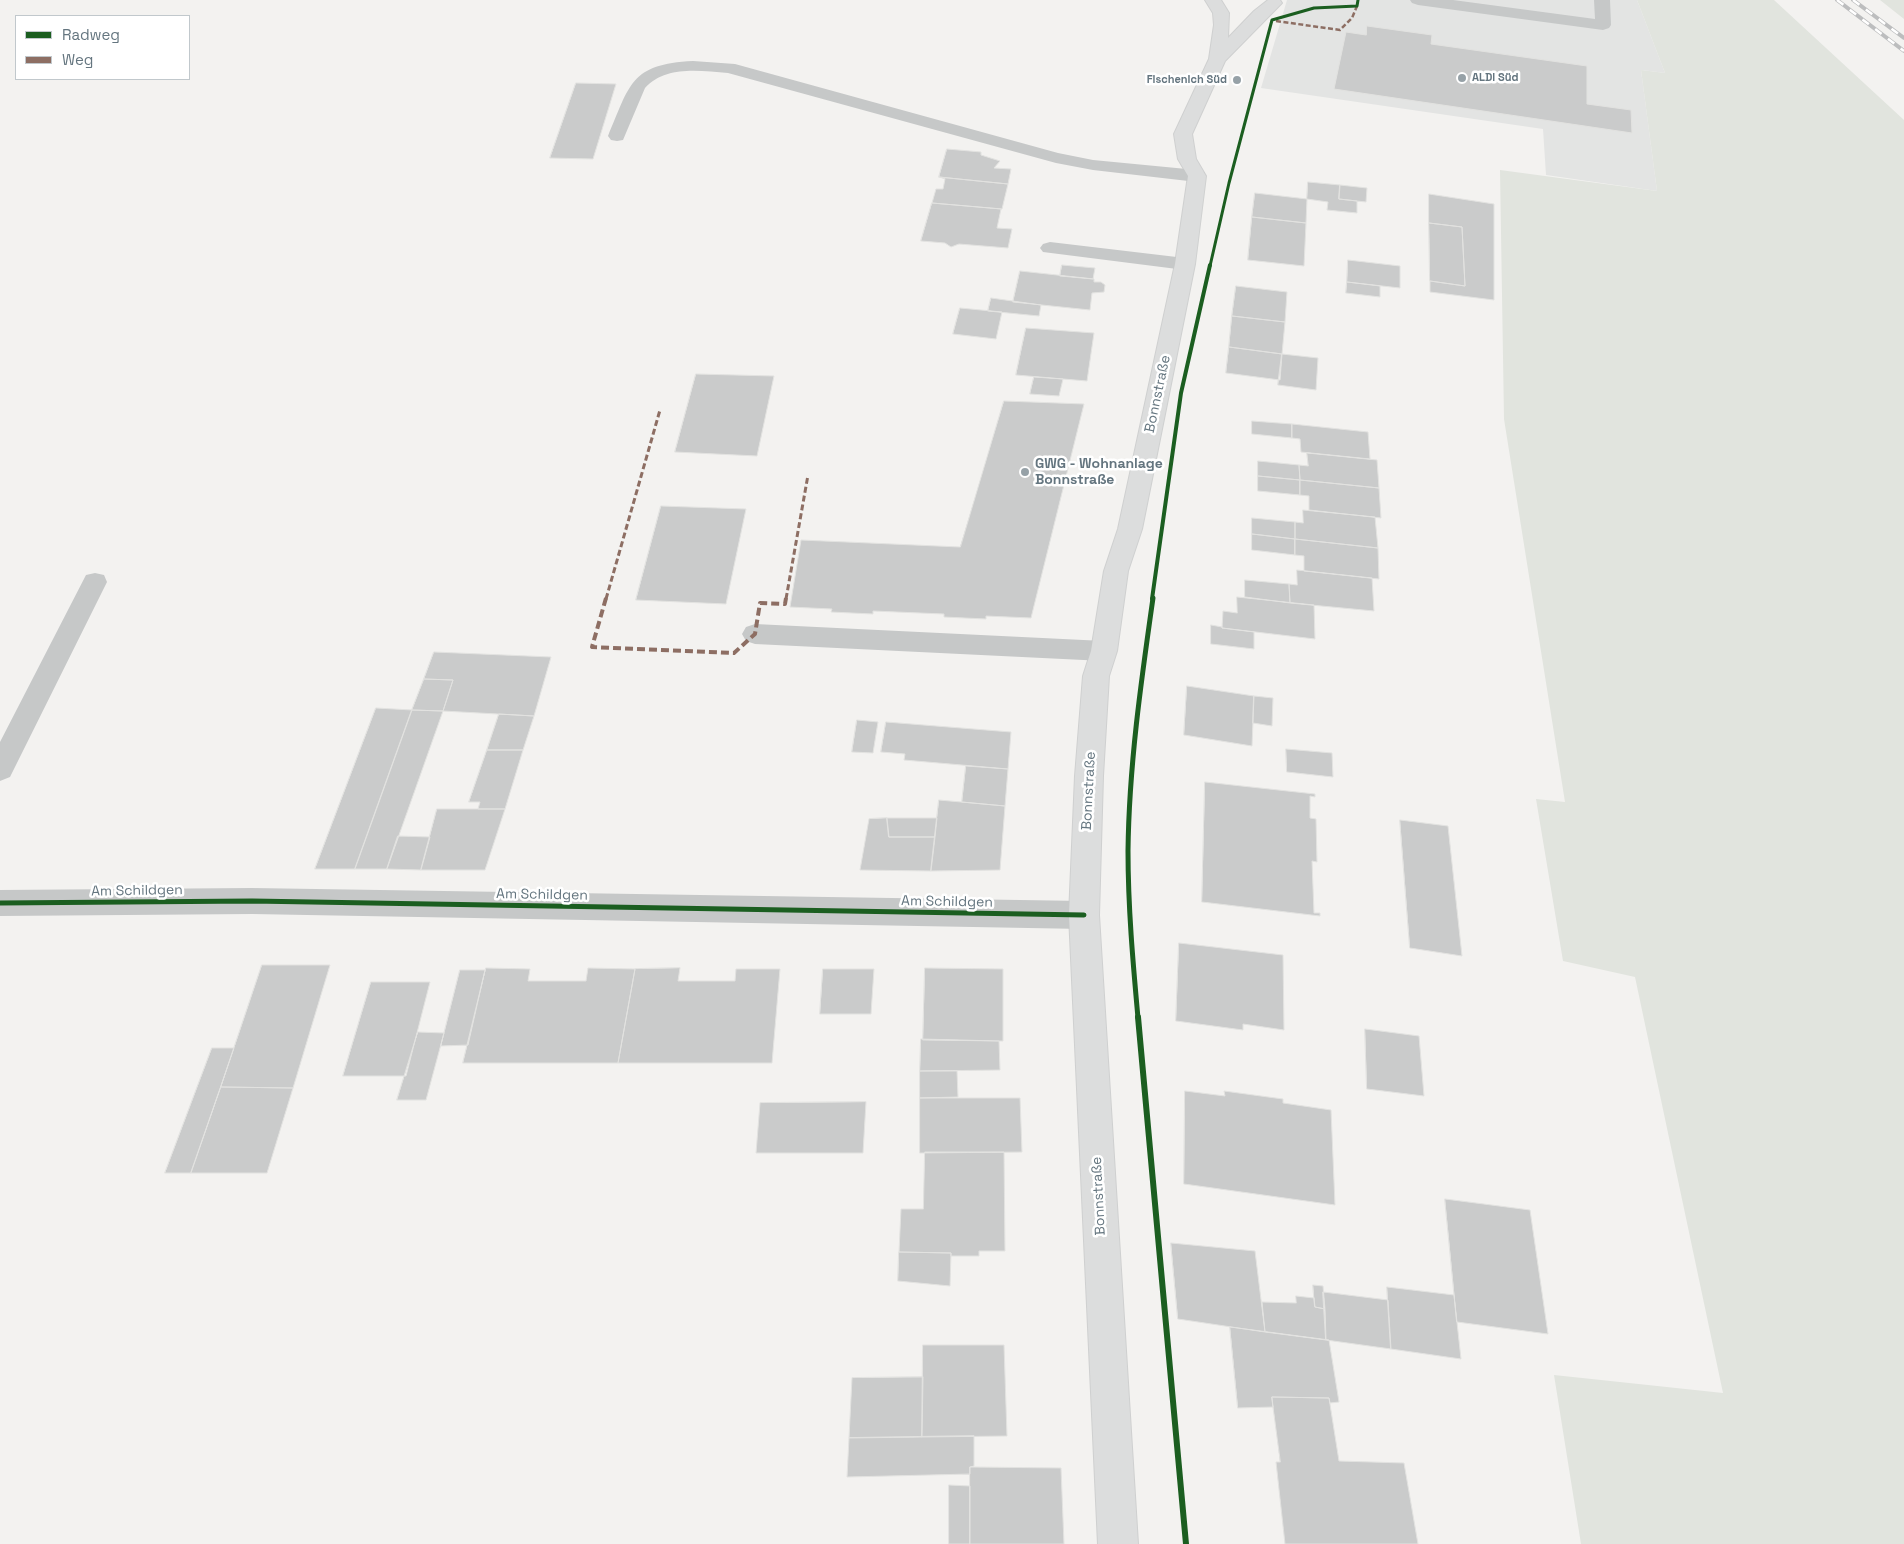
<!DOCTYPE html>
<meta charset="utf-8">
<style>
body{margin:0}
#map{position:relative;width:1904px;height:1544px;overflow:hidden;background:#f3f2f0;font-family:"Space Grotesk",sans-serif}
canvas{display:block}
.legend{position:absolute;left:15px;top:15px;width:175px;height:65px;box-sizing:border-box;background:#fff;border:1px solid #c1c8cc;margin:0;padding:6px 9px;list-style:none;font-size:15px;color:#64757f}
.legend li{display:flex;align-items:center;gap:10px;height:25px}
.legend b{width:25px;border:1px solid #c1c8cc}
</style>
<div id="map">
<canvas width="1904" height="1544"></canvas>
<ul class="legend">
<li><b style="height:6px;background:#1b5e20"></b>Radweg</li>
<li><b style="height:6px;background:#8d6e63"></b>Weg</li>
</ul>
</div>
<script>
const ctx = document.querySelector('canvas').getContext('2d');
ctx.lineJoin = 'round';
function fillPath(path, color) {
  ctx.fillStyle = color;
  ctx.fill(path, 'evenodd');
}
function stroke(path, color, width, dash) {
  ctx.strokeStyle = color;
  ctx.lineWidth = width;
  ctx.lineCap = dash ? 'butt' : 'round';
  ctx.setLineDash(dash || []);
  ctx.stroke(path);
}
function drawText(font, color, halo, rows, align = 'center') {
  ctx.font = font + ' "Space Grotesk",sans-serif';
  ctx.lineWidth = 5;
  ctx.setLineDash([]);
  ctx.textBaseline = 'middle';
  ctx.strokeStyle = halo;
  ctx.fillStyle = color;
  for (const [text, x, y, turn = 0] of rows) {
    ctx.save();
    ctx.translate(x, y);
    ctx.rotate((+turn || 0) * Math.PI / 180);
    ctx.textAlign = isNaN(turn) ? turn : align;
    if (halo) ctx.strokeText(text, 0, 0);
    ctx.fillText(text, 0, 0);
    ctx.restore();
  }
}
fillPath(new Path2D(`
 M 1287,0 L 1637,0 L 1665,73 L 1641,70 L 1657,191 L 1546,175 L 1543,129 L 1261,88 Z`), '#e3e4e3');
fillPath(new Path2D(`
 M 1637,0 L 1774,0 L 1904,120 L 1904,1544 L 1581,1544 L 1554,1375 L 1723,1393 L 1635,977 L 1563,961 L 1536,799 L 1565,802 L 1504,419 L 1500,170 L 1657,191 L 1641,70 L 1665,73 Z
 M 1880,0 L 1904,0 L 1904,19 Z`), '#e1e4de');
const building = new Path2D(`
 M 1367,26 L 1432,35 L 1431,44 L 1587,66 L 1587,104 L 1631,110 L 1632,133 L 1334,89 L 1346,32 L 1366,35 Z
 M 576,83 L 616,84 L 593,159 L 550,158 Z
 M 947,149 L 981,152 L 981,155 L 1000,161 L 994,168 L 1011,169 L 1008,184 L 939,177 Z
 M 939,177 L 1008,184 L 1002,209 L 932,203 L 936,189 L 943,189 L 945,179 Z
 M 1308,182 L 1340,185 L 1339,199 L 1357,201 L 1357,213 L 1327,210 L 1328,202 L 1307,199 Z
 M 1340,185 L 1367,188 L 1366,202 L 1339,199 Z
 M 1255,193 L 1307,199 L 1306,223 L 1252,217 Z
 M 1429,194 L 1494,204 L 1494,300 L 1430,292 L 1430,281 L 1465,286 L 1462,227 L 1429,223 Z
 M 932,203 L 1001,209 L 997,228 L 1012,229 L 1008,248 L 959,244 L 951,247 L 945,243 L 921,241 Z
 M 1252,217 L 1306,223 L 1304,266 L 1248,260 Z
 M 1429,223 L 1462,227 L 1465,286 L 1430,281 Z
 M 1348,260 L 1400,266 L 1400,288 L 1347,282 Z
 M 1062,265 L 1095,268 L 1093,279 L 1060,276 Z
 M 1020,271 L 1094,279 L 1094,282 L 1101,282 L 1105,285 L 1104,292 L 1092,293 L 1090,310 L 1013,302 Z
 M 1347,282 L 1380,286 L 1380,297 L 1346,293 Z
 M 1236,286 L 1287,292 L 1285,322 L 1232,316 Z
 M 991,298 L 1041,305 L 1039,316 L 988,311 Z
 M 960,308 L 1002,312 L 996,339 L 953,334 Z
 M 1232,316 L 1285,322 L 1282,354 L 1229,347 Z
 M 1026,328 L 1094,333 L 1087,381 L 1016,375 Z
 M 1229,347 L 1282,354 L 1280,380 L 1226,373 Z
 M 1282,354 L 1318,358 L 1316,390 L 1278,385 Z
 M 696,374 L 774,376 L 757,456 L 675,452 Z
 M 1034,377 L 1063,379 L 1059,396 L 1030,394 Z
 M 1004,401 L 1084,404 L 1031,618 L 986,616 L 986,619 L 944,617 L 944,614 L 873,611 L 873,614 L 831,612 L 832,609 L 790,607 L 801,540 L 960,547 Z
 M 1252,421 L 1292,424 L 1292,438 L 1252,434 Z
 M 1292,424 L 1368,432 L 1370,459 L 1301,452 L 1300,439 L 1292,438 Z
 M 1307,453 L 1377,460 L 1379,488 L 1300,480 L 1299,465 L 1308,466 Z
 M 1258,461 L 1299,465 L 1300,480 L 1258,476 Z
 M 1258,476 L 1300,480 L 1300,495 L 1258,491 Z
 M 1300,480 L 1379,488 L 1381,518 L 1309,510 L 1309,496 L 1300,495 Z
 M 661,506 L 746,509 L 726,604 L 636,600 Z
 M 1303,510 L 1375,517 L 1378,548 L 1295,539 L 1295,522 L 1303,523 Z
 M 1252,518 L 1295,522 L 1295,539 L 1252,534 Z
 M 1252,534 L 1295,539 L 1295,555 L 1252,550 Z
 M 1295,539 L 1378,548 L 1379,579 L 1304,571 L 1304,556 L 1295,555 Z
 M 1297,570 L 1372,578 L 1374,611 L 1290,603 L 1289,584 L 1297,585 Z
 M 1245,580 L 1289,584 L 1290,603 L 1245,597 Z
 M 1237,597 L 1314,605 L 1315,639 L 1222,628 L 1223,611 L 1237,613 Z
 M 1211,625 L 1222,627 L 1222,628 L 1254,632 L 1254,649 L 1211,644 Z
 M 434,652 L 551,657 L 534,716 L 443,711 L 453,680 L 424,679 Z
 M 424,679 L 453,680 L 443,711 L 412,710 Z
 M 1187,686 L 1254,696 L 1252,746 L 1184,735 Z
 M 1254,696 L 1273,698 L 1272,726 L 1253,723 Z
 M 376,708 L 412,710 L 355,869 L 315,869 Z
 M 412,710 L 443,711 L 387,869 L 355,869 Z
 M 499,714 L 534,716 L 523,750 L 487,750 Z
 M 857,720 L 878,722 L 873,753 L 852,752 Z
 M 886,722 L 1011,732 L 1008,769 L 904,760 L 905,754 L 881,752 Z
 M 1286,749 L 1332,753 L 1333,777 L 1287,772 Z
 M 487,750 L 523,750 L 505,809 L 478,809 L 480,802 L 469,802 Z
 M 966,766 L 1008,769 L 1005,806 L 962,802 Z
 M 1205,782 L 1315,794 L 1315,797 L 1310,796 L 1310,818 L 1316,819 L 1317,862 L 1312,861 L 1314,913 L 1320,913 L 1320,916 L 1202,902 Z
 M 939,800 L 1005,806 L 1000,870 L 931,871 Z
 M 437,809 L 505,809 L 485,870 L 421,870 Z
 M 887,818 L 937,818 L 935,837 L 889,837 Z
 M 887,818 L 889,837 L 935,837 L 931,871 L 860,870 L 869,819 Z
 M 1400,820 L 1448,826 L 1462,956 L 1410,948 Z
 M 398,836 L 430,837 L 421,870 L 387,869 Z
 M 1179,943 L 1283,955 L 1284,1030 L 1243,1024 L 1243,1030 L 1176,1021 Z
 M 262,965 L 330,965 L 293,1088 L 221,1087 Z
 M 486,968 L 530,969 L 528,981 L 586,981 L 588,968 L 635,969 L 618,1063 L 463,1063 Z
 M 680,968 L 678,981 L 735,981 L 736,969 L 780,969 L 772,1063 L 618,1063 L 635,969 Z
 M 925,968 L 1003,969 L 1003,1041 L 923,1040 Z
 M 823,969 L 874,969 L 871,1014 L 820,1014 Z
 M 460,970 L 485,970 L 468,1045 L 441,1046 Z
 M 371,982 L 430,982 L 406,1076 L 343,1076 Z
 M 1365,1029 L 1419,1036 L 1424,1096 L 1367,1089 Z
 M 418,1032 L 444,1033 L 426,1100 L 397,1100 Z
 M 921,1039 L 999,1041 L 1000,1070 L 920,1071 Z
 M 212,1048 L 234,1048 L 191,1173 L 165,1173 Z
 M 920,1071 L 957,1071 L 958,1097 L 920,1098 Z
 M 221,1087 L 293,1088 L 267,1173 L 191,1173 Z
 M 1185,1091 L 1225,1096 L 1224,1091 L 1283,1099 L 1283,1103 L 1331,1110 L 1335,1205 L 1184,1184 Z
 M 920,1098 L 1020,1098 L 1022,1152 L 920,1153 Z
 M 866,1102 L 863,1153 L 756,1153 L 760,1103 Z
 M 925,1152 L 1004,1152 L 1005,1251 L 979,1251 L 979,1256 L 951,1256 L 951,1253 L 899,1252 L 901,1209 L 923,1209 Z
 M 1445,1199 L 1530,1210 L 1548,1334 L 1457,1322 Z
 M 1171,1243 L 1255,1251 L 1265,1332 L 1178,1319 Z
 M 899,1252 L 951,1253 L 950,1286 L 898,1281 Z
 M 1313,1285 L 1323,1286 L 1325,1309 L 1315,1307 Z
 M 1387,1287 L 1454,1295 L 1461,1359 L 1391,1349 Z
 M 1323,1292 L 1388,1300 L 1391,1349 L 1326,1340 Z
 M 1296,1296 L 1314,1298 L 1315,1307 L 1325,1309 L 1326,1340 L 1265,1332 L 1262,1302 L 1296,1303 Z
 M 1230,1327 L 1329,1340 L 1339,1402 L 1330,1403 L 1329,1398 L 1272,1397 L 1273,1407 L 1238,1408 Z
 M 923,1345 L 1004,1345 L 1007,1436 L 922,1437 Z
 M 923,1377 L 922,1437 L 849,1438 L 852,1378 Z
 M 1272,1397 L 1329,1398 L 1339,1461 L 1404,1463 L 1418,1544 L 1285,1544 L 1276,1462 L 1280,1462 Z
 M 974,1436 L 974,1466 L 970,1467 L 970,1474 L 847,1477 L 849,1438 Z
 M 970,1467 L 1061,1468 L 1064,1544 L 970,1544 Z
 M 949,1485 L 970,1486 L 970,1544 L 949,1544 Z`);
fillPath(building, '#cacbcb');
stroke(building, '#e2e2e0', 1);
const major = new Path2D(`
 M 1205,0 L 1221,0 L 1229,13 L 1228,38 L 1254,11 L 1268,0 L 1280,0 L 1282,3 L 1225,61 L 1192,134 L 1196,159 L 1206,176 L 1195,264 L 1142,529 L 1128,571 L 1117,651 L 1109,676 L 1103,776 L 1099,915 L 1138,1544 L 1098,1544 L 1069,915 L 1075,776 L 1083,676 L 1091,651 L 1104,571 L 1118,529 L 1175,264 L 1188,176 L 1178,159 L 1174,134 L 1209,59 L 1214,25 L 1213,13 Z`);
stroke(major, '#cfd0d0', 2);
fillPath(new Path2D(`
 M 1410,0 L 1453,0 L 1595,19 L 1594,0 L 1610,0 L 1611,25 L 1609,28 L 1603,30 L 1418,5 L 1412,3 Z
 M 693,61 L 735,64 L 1058,153 L 1093,160 L 1197,170 L 1204,172 L 1206,176 L 1204,180 L 1197,182 L 1093,170 L 1056,163 L 728,73 C 700,71 666,65 645,88 L 623,140 L 617,141 L 611,140 L 608,136 C 630,85 630,64 693,61 Z
 M 1050,242 L 1185,258 L 1192,260 L 1195,264 L 1192,268 L 1185,270 L 1043,252 L 1040,248 L 1043,244 Z
 M 95,573 L 104,575 L 107,582 L 10,777 L 0,781 L 0,742 L 86,575 Z
 M 755,624 L 1104,641 L 1113,644 L 1117,651 L 1113,658 L 1104,661 L 755,644 L 746,641 L 742,634 L 746,627 Z
 M 252,888 L 1084,901 L 1094,905 L 1099,915 L 1094,925 L 1084,929 L 252,914 L 0,916 L 0,890 Z`), '#c6c8c8');
fillPath(major, '#dcdddd');
const rail = new Path2D(`
 M 1837,0 L 1904,51
 M 1853,0 L 1904,38`);
stroke(rail, '#bcbdbe', 4);
stroke(rail, '#fff', 2.5, [8]);
stroke(new Path2D(`
 M 1276,21 L 1340,30 L 1352,18 L 1357,6`), '#8d6e63', 2.5, [5, 2.5]);
stroke(new Path2D(`
 M 606,599 L 660,410
 M 786,599 L 808,475`), '#8d6e63', 3, [6, 3]);
stroke(new Path2D(`
 M 606,598 L 592,647 L 734,653 L 755,634 L 760,603 L 785,604 L 786,598`), '#8d6e63', 4, [8, 4]);
stroke(new Path2D(`
 M 1210,266 L 1229,183 L 1272,20 L 1314,8 L 1357,6 L 1358,0`), '#1b5e20', 3);
stroke(new Path2D(`
 M 1152,599 L 1181,393 L 1210,265`), '#1b5e20', 4);
stroke(new Path2D(`
 M 0,903 L 252,901 L 1084,915
 M 1138,1018 C 1133,963 1128,907 1128,851 C 1129,766 1141,682 1153,598`), '#1b5e20', 5);
stroke(new Path2D(`
 M 1138,1017 L 1186,1544`), '#1b5e20', 6);
for (const [x, y, r, color] of [
 [1462,78,5,"#96a1a7"],
 [1237,80,5,"#96a1a7"],
 [1025,472,5,"#96a1a7"]
]) {
  const dot = new Path2D();
  dot.arc(x, y, r, 0, 2 * Math.PI);
  ctx.fillStyle = color;
  ctx.fill(dot);
  stroke(dot, '#fff', 2);
}
drawText('bold 11px', '#64757f', '#fff', [
 ["ALDI Süd",1472,78],
 ["Fischenich Süd",1227,80,"right"]
], 'left');
drawText('14px', '#64757f', '#fff', [
 ["Bonnstraße",1158,394,-78],
 ["Bonnstraße",1089,791,-87],
 ["Am Schildgen",137,891,-1],
 ["Am Schildgen",542,895,1],
 ["Am Schildgen",947,902,1],
 ["Bonnstraße",1099,1196,-93]
]);
drawText('bold 14px', '#64757f', '#fff', [
 ["GWG - Wohnanlage",1035,464],
 ["Bonnstraße",1035,480]
], 'left');
</script>
